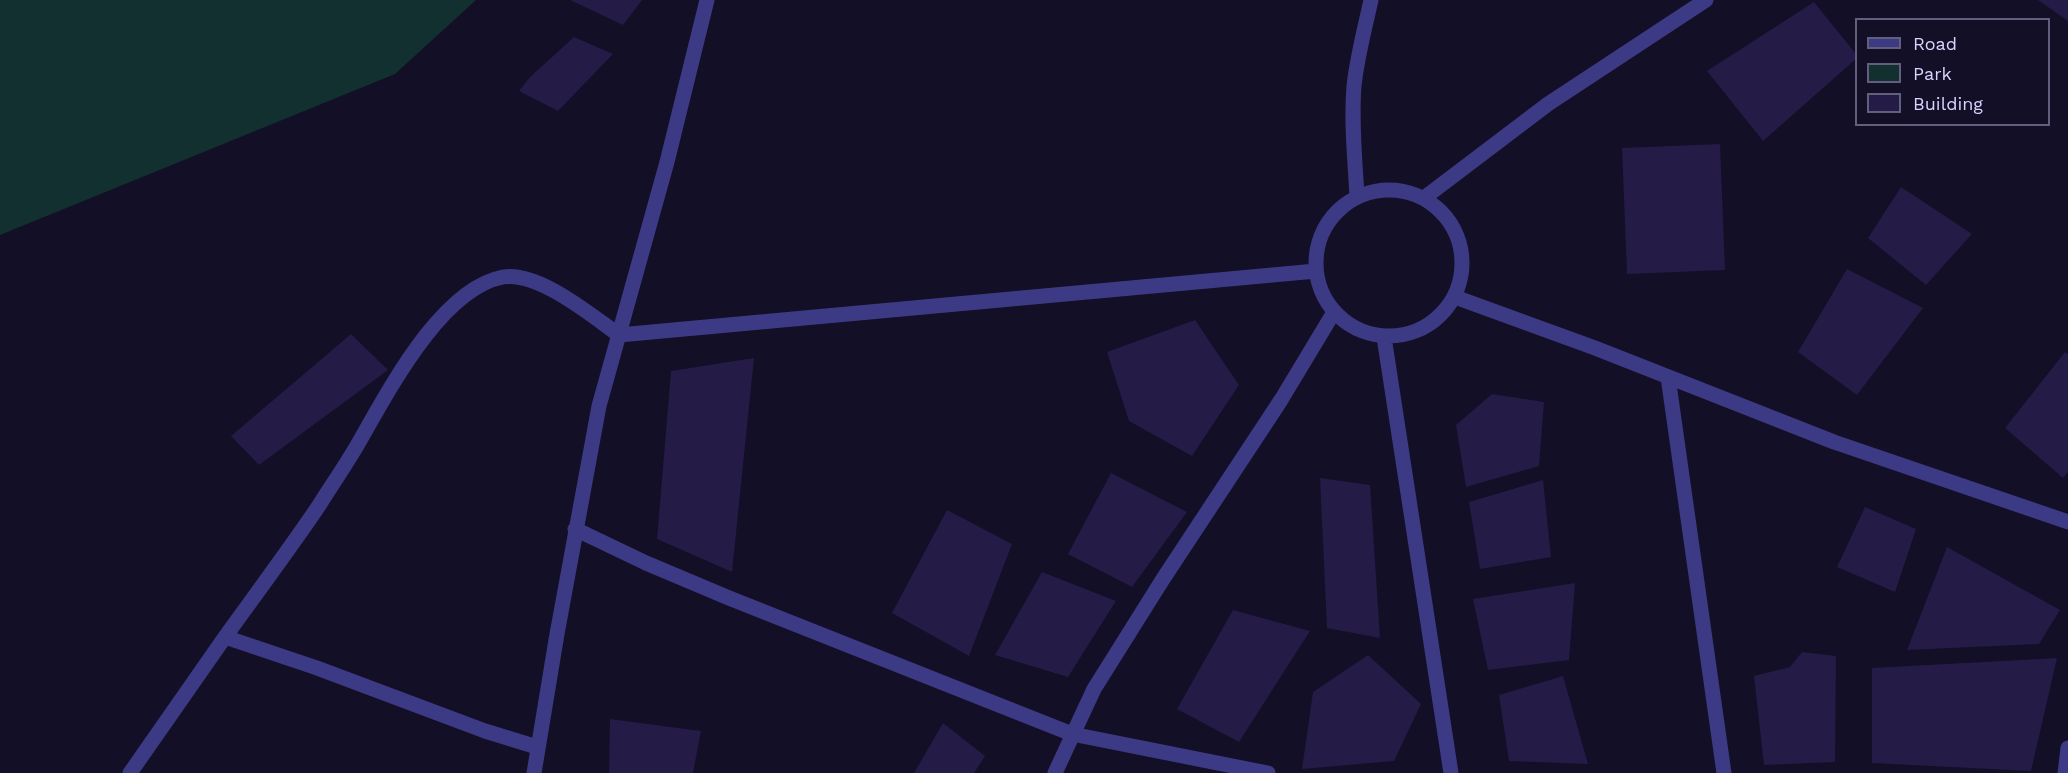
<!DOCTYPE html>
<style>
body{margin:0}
#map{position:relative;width:2068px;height:773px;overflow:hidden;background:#130f26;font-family:"Work Sans",sans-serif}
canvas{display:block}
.legend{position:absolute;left:1855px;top:18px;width:195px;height:108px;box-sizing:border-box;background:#130f26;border:2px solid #625e7d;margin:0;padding:8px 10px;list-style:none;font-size:18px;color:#d9d4ff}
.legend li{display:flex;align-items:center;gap:12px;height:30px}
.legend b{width:30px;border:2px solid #625e7d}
</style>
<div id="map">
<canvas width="2068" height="773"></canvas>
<ul class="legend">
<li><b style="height:8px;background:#3d3a85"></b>Road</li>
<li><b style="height:16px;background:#12302f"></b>Park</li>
<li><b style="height:16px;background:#241b47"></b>Building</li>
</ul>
</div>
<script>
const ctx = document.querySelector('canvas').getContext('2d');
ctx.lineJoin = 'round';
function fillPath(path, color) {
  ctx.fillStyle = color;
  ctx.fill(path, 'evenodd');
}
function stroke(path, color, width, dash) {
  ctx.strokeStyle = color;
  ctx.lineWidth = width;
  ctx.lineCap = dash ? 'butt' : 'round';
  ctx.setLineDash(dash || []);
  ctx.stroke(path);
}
fillPath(new Path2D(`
 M 0,0 L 476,0 L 395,74 L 0,235 Z`), '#12302f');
fillPath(new Path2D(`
 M 570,0 L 642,0 L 623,25 Z
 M 2038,0 L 2068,0 L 2068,21 Z
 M 1814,2 L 1856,54 L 1856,59 L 1763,141 L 1707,71 Z
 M 574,37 L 613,54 L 558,111 L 519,91 L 530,77 Z
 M 1720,144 L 1725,270 L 1627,274 L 1622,148 Z
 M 1901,187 L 1972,234 L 1926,285 L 1868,238 Z
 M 1847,269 L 1923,308 L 1857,395 L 1798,352 Z
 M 1195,320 L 1239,385 L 1192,456 L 1129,421 L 1107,352 Z
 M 351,334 L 388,370 L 259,465 L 231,436 Z
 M 2065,352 L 2068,354 L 2068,472 L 2063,478 L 2005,428 Z
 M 754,358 L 732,572 L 657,539 L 671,371 Z
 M 1492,394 L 1544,402 L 1539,466 L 1466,487 L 1456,425 Z
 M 1111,473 L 1187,512 L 1132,587 L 1068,554 Z
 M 1320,478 L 1370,485 L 1380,638 L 1327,628 Z
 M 1543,480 L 1551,557 L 1480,569 L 1469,502 Z
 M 1865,507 L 1916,529 L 1895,592 L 1837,567 Z
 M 947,510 L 1012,544 L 969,656 L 892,613 Z
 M 1947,547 L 2060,610 L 2039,644 L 1907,650 Z
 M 1042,572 L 1116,601 L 1068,677 L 995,655 Z
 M 1575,583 L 1569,660 L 1488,670 L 1473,599 Z
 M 1233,610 L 1310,631 L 1239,742 L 1177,709 Z
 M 1802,652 L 1836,656 L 1835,762 L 1764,765 L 1754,676 L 1790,667 Z
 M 1368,655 L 1421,704 L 1394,761 L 1302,769 L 1313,692 Z
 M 2057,658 L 2031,771 L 1872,763 L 1872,668 Z
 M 1563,676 L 1588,764 L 1509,761 L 1499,695 Z
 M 610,719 L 701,731 L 693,773 L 609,773 Z
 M 943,723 L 985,756 L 974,773 L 914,773 Z`), '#241b47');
stroke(new Path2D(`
 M1316 263a73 73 0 1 1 146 0a73 73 0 1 1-146 0Z
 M 1357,196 C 1355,160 1351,122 1354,86 C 1357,57 1365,28 1371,0
 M 1424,198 L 1548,104 L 1706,0
 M 1455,297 L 1595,348 L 1834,442 L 2068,522
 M 1384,337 L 1451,773
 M 1668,377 L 1724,773
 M 575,529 L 646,563 L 729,598 L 1072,734 L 1268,773
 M 537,747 L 485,731 L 317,668 L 225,637 C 256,594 288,551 318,507 C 330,488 343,469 355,449 C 385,398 439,289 503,277 C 538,271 591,315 619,335 L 1316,271
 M 130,773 L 225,637
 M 534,773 L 557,634 L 599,406 L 667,162 L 707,0
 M 1055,773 L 1094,689 L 1163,579 L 1281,400 L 1334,312
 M 2065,773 L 2068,748`), '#3d3a85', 15);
</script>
